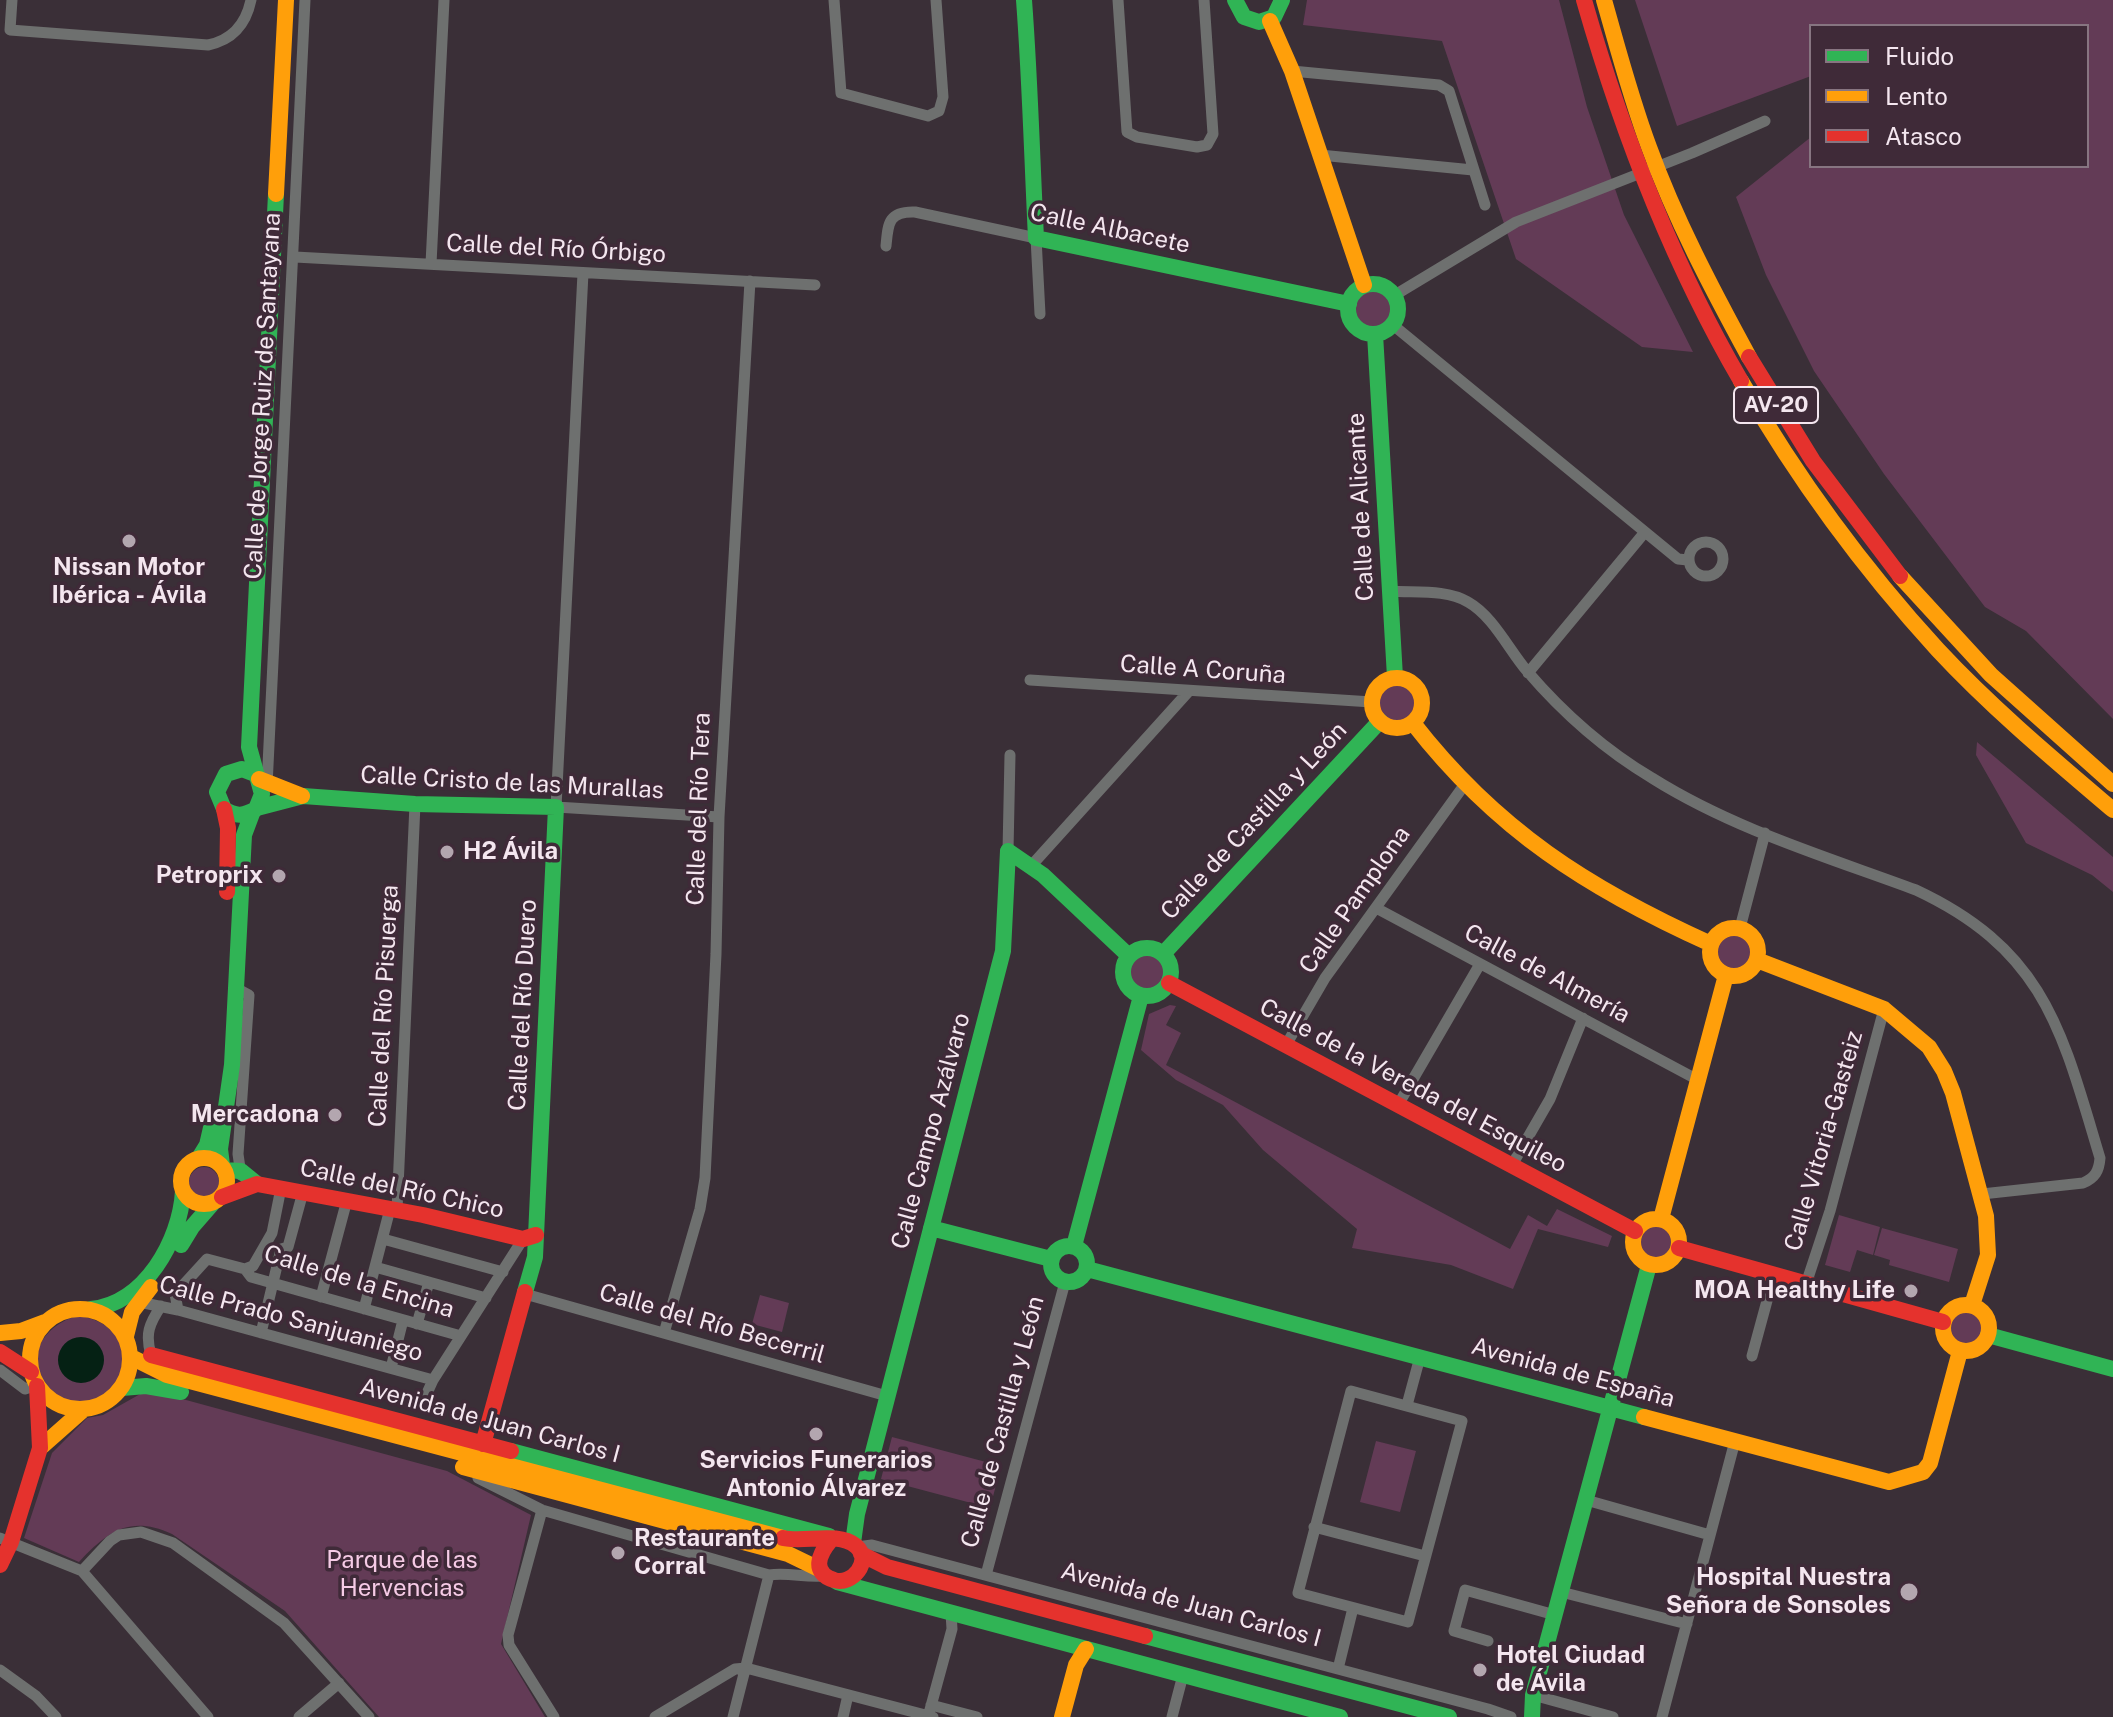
<!DOCTYPE html>
<meta charset="utf-8">
<style>
body{margin:0}
#map{position:relative;width:2113px;height:1717px;overflow:hidden;background:#3a2f37;font-family:"Public Sans",sans-serif}
canvas{display:block}
.legend{position:absolute;left:1809px;top:24px;width:280px;height:144px;box-sizing:border-box;background:#3f2a38;border:2px solid #877581;margin:0;padding:10px 14px;list-style:none;font-size:24px;color:#f4e6ef}
.legend li{display:flex;align-items:center;gap:16px;height:40px}
.legend b{width:40px;border:2px solid #877581}
</style>
<div id="map">
<canvas width="2113" height="1717"></canvas>
<ul class="legend">
<li><b style="height:10px;background:#30b455"></b>Fluido</li>
<li><b style="height:10px;background:#ff9f0a"></b>Lento</li>
<li><b style="height:10px;background:#e5322d"></b>Atasco</li>
</ul>
</div>
<script>
const ctx = document.querySelector('canvas').getContext('2d');
ctx.lineJoin = 'round';
function fillPath(path, color) {
  ctx.fillStyle = color;
  ctx.fill(path, 'evenodd');
}
function stroke(path, color, width, dash) {
  ctx.strokeStyle = color;
  ctx.lineWidth = width;
  ctx.lineCap = dash ? 'butt' : 'round';
  ctx.setLineDash(dash || []);
  ctx.stroke(path);
}
function drawText(font, color, halo, rows, align = 'center') {
  ctx.font = font + ' "Public Sans",sans-serif';
  ctx.lineWidth = 7;
  ctx.setLineDash([]);
  ctx.textBaseline = 'middle';
  ctx.strokeStyle = halo;
  ctx.fillStyle = color;
  for (const [text, x, y, turn = 0] of rows) {
    ctx.save();
    ctx.translate(x, y);
    ctx.rotate((+turn || 0) * Math.PI / 180);
    ctx.textAlign = isNaN(turn) ? turn : align;
    if (halo) ctx.strokeText(text, 0, 0);
    ctx.fillText(text, 0, 0);
    ctx.restore();
  }
}
fillPath(new Path2D(`
 M 1307,0 L 1559,0 L 1587,107 L 1624,215 L 1693,352 L 1642,347 L 1516,259 L 1442,41 L 1303,25 Z
 M 1635,0 L 2113,0 L 2113,719 L 2026,631 L 1985,607 L 1884,474 L 1814,371 L 1766,275 L 1736,197 L 1811,137 L 1811,166 L 2087,166 L 2087,26 L 1811,26 L 1811,76 L 1677,126 Z
 M1354 309a19 19 0 1 1 38 0a19 19 0 1 1-38 0Z
 M1379 703a18 18 0 1 1 36 0a18 18 0 1 1-36 0Z
 M 1977,742 L 2113,857 L 2113,892 L 2092,875 L 2026,843 L 1976,755 Z
 M1716 952a18 18 0 1 1 36 0a18 18 0 1 1-36 0Z
 M1129 972a18 18 0 1 1 36 0a18 18 0 1 1-36 0Z
 M 1170,1005 L 1176,1006 L 1166,1025 L 1181,1033 L 1166,1065 L 1510,1249 L 1528,1215 L 1547,1226 L 1557,1209 L 1612,1236 L 1608,1247 L 1538,1229 L 1513,1289 L 1451,1265 L 1352,1248 L 1357,1229 L 1263,1150 L 1223,1105 L 1176,1080 L 1141,1050 L 1149,1014 Z
 M189 1182a15 15 0 1 1 30 0a15 15 0 1 1-30 0Z
 M 1839,1215 L 1880,1227 L 1873,1255 L 1857,1250 L 1850,1272 L 1825,1265 Z
 M1638 1242a18 18 0 1 1 36 0a18 18 0 1 1-36 0Z
 M 1882,1228 L 1958,1249 L 1949,1282 L 1889,1265 L 1890,1260 L 1874,1255 Z
 M 760,1295 L 789,1303 L 782,1332 L 752,1324 Z
 M1948 1328a18 18 0 1 1 36 0a18 18 0 1 1-36 0Z
 M 77,1316 C 144,1322 133,1406 79,1402 C 66,1401 55,1396 47,1386 C 23,1356 45,1325 77,1316 Z
 M 142,1393 L 164,1394 L 447,1471 L 531,1515 L 501,1644 L 545,1717 L 379,1717 L 285,1611 L 172,1534 C 130,1515 108,1531 79,1562 L 24,1538 L 52,1453 L 87,1418 L 103,1415 Z
 M 892,1437 L 1001,1466 L 990,1508 L 881,1479 Z
 M 1376,1441 L 1416,1451 L 1400,1512 L 1360,1502 Z`), '#633b56');
fillPath(new Path2D(`
 M58 1360a23 23 0 1 1 46 0a23 23 0 1 1-46 0Z`), '#052114');
stroke(new Path2D(`
 M 12,0 L 10,30 L 208,45 C 233,40 246,24 251,0
 M 834,0 L 841,93 L 928,116 L 939,111 L 943,97 L 936,0
 M 1118,0 L 1127,132 L 1137,137 L 1197,147 L 1207,145 L 1213,134 L 1204,0
 M 1292,71 L 1439,85 L 1449,91 L 1485,205
 M 1320,155 L 1473,170
 M 886,246 C 888,224 888,211 915,212 L 1036,238 L 1040,314
 M 295,257 L 815,285
 M 431,264 L 444,0
 M 583,273 L 556,807 L 719,817
 M 1395,295 L 1516,222 L 1692,153 L 1765,121
 M 1393,325 L 1678,559 L 1688,560
 M1689 559a17 17 0 1 1 34 0a17 17 0 1 1-34 0Z
 M 1390,591 C 1415,593 1446,589 1468,602 C 1493,616 1509,650 1527,671 C 1563,713 1605,750 1652,778 C 1733,829 1827,857 1916,890 C 2046,951 2062,1032 2100,1158 C 2099,1171 2095,1178 2083,1183 L 1982,1194
 M 1528,673 L 1645,532
 M 1030,680 L 1372,702
 M 267,786 L 305,0
 M 1008,851 L 1010,755
 M 1031,866 L 1189,691
 M 1376,908 L 1698,1080
 M 1740,928 L 1765,833
 M 236,988 L 249,995 L 238,1154 L 241,1175
 M 1286,1045 L 1325,978 L 1465,784
 M 1398,1105 L 1480,964
 M 1512,1165 L 1550,1099 L 1583,1018
 M 397,1210 L 415,804
 M 383,1239 L 503,1272
 M 375,1267 L 486,1298
 M 245,1269 L 251,1277 L 461,1336
 M 1806,1284 L 1830,1211 L 1884,1009
 M 525,1294 L 887,1396
 M 321,1297 L 347,1200
 M 139,1302 L 178,1310 L 433,1380
 M 364,1309 L 390,1209
 M 178,1310 L 175,1294 L 207,1259 L 245,1269 L 253,1266 L 272,1233 L 281,1188
 M 417,1324 L 429,1282
 M 261,1333 L 281,1249 L 288,1247 L 303,1192
 M 664,1333 L 700,1209 L 705,1178 L 716,954 L 719,817 L 750,281
 M 151,1355 C 145,1334 149,1324 161,1306
 M 1752,1356 L 1774,1275
 M 391,1368 L 403,1320
 M 0,1370 L 25,1389 L 37,1385
 M 1351,1391 L 1462,1421 L 1408,1622 L 1298,1593 Z
 M 423,1402 L 433,1380 L 523,1239
 M 1407,1405 L 1420,1357
 M 478,1478 L 542,1510 L 769,1575 C 788,1572 805,1578 824,1576
 M 1586,1500 L 1710,1535
 M 542,1510 L 508,1635 L 509,1645 L 554,1717
 M 1314,1527 L 1425,1556
 M 0,1538 L 82,1571 L 208,1717
 M 857,1547 L 872,1545 L 1488,1709 L 1511,1717
 M 82,1571 L 110,1541 L 119,1535 L 141,1532 L 173,1543 L 284,1623 L 369,1717
 M 986,1575 L 1065,1282
 M 1561,1592 L 1687,1624
 M 1488,1641 L 1454,1631 L 1465,1590 L 1555,1615
 M 1338,1669 L 1353,1608
 M 0,1670 L 36,1696 L 56,1717
 M 1533,1695 L 1613,1717
 M 931,1705 L 977,1717
 M 299,1717 L 339,1683
 M 655,1717 L 735,1669 L 746,1668 L 933,1717
 M 733,1717 L 769,1575
 M 843,1717 L 848,1695
 M 928,1717 L 952,1629 L 951,1613
 M 1172,1717 L 1183,1675
 M 1662,1717 L 1735,1441`), '#6e706f', 11);
stroke(new Path2D(`
 M 1024,0 C 1030,79 1032,158 1036,238 L 1349,304
 M 1235,0 L 1244,17 L 1259,22 L 1274,17 L 1282,0
 M1348 309a25 25 0 1 1 50 0a25 25 0 1 1-50 0Z
 M 1375,334 L 1395,677
 M 255,774 L 242,769 L 226,774 L 217,792 L 224,809 C 236,817 244,816 256,809 L 262,794 L 249,747 L 276,194
 M 257,808 L 303,796 L 415,804 L 556,807 L 535,1257 L 525,1292
 M 1008,851 L 1043,875 L 1129,956
 M1123 972a24 24 0 1 1 48 0a24 24 0 1 1-48 0Z
 M 1163,954 L 1380,721
 M 199,1158 L 207,1145 L 213,1119
 M 222,1165 L 220,1149 L 232,1065 L 244,835 L 253,811
 M 225,1170 L 241,1171 L 257,1184
 M 931,1228 L 1051,1259
 M 181,1245 L 192,1227 L 212,1204
 M 1074,1246 L 1141,996
 M1051 1264a18 18 0 1 1 36 0a18 18 0 1 1-36 0Z
 M 1087,1269 L 1644,1417
 M 91,1309 C 145,1303 180,1241 183,1191
 M 1988,1335 L 2113,1369
 M 122,1388 L 146,1386 L 181,1392
 M 511,1451 L 829,1536
 M 853,1543 L 857,1514 L 1003,951 L 1008,851
 M 837,1582 L 1340,1717
 M 1145,1636 L 1449,1717
 M 1532,1717 L 1533,1695 L 1649,1265`), '#30b455', 16);
stroke(new Path2D(`
 M 1604,0 C 1618,49 1631,99 1649,147 C 1675,219 1712,289 1749,357
 M 1270,21 L 1292,71 L 1364,285
 M 276,194 L 286,0
 M 1741,381 C 1797,478 1862,567 1938,650 C 1992,708 2053,759 2113,810
 M 1900,576 L 1991,675 L 2113,784
 M1372 703a25 25 0 1 1 50 0a25 25 0 1 1-50 0Z
 M 1413,723 C 1496,830 1589,889 1711,944
 M 259,779 L 302,796
 M1710 952a24 24 0 1 1 48 0a24 24 0 1 1-48 0Z
 M 1757,960 L 1884,1009 L 1929,1047 L 1944,1071 L 1953,1093 L 1986,1216 L 1988,1255 L 1972,1305
 M181 1181a23 23 0 1 1 46 0a23 23 0 1 1-46 0Z
 M1633 1242a23 23 0 1 1 46 0a23 23 0 1 1-46 0Z
 M 1661,1219 L 1726,975
 M1943 1328a23 23 0 1 1 46 0a23 23 0 1 1-46 0Z
 M30 1359a50 50 0 1 1 100 0a50 50 0 1 1-100 0Z
 M 0,1333 L 21,1331 L 45,1322
 M 126,1336 L 132,1312 L 151,1287
 M 131,1357 L 167,1375 L 783,1538
 M 1644,1417 L 1889,1482 L 1923,1472 L 1930,1463 L 1960,1351
 M 40,1448 L 83,1410
 M 463,1467 L 788,1554 L 819,1569
 M 1062,1717 L 1076,1665 L 1086,1649`), '#ff9f0a', 16);
stroke(new Path2D(`
 M 1584,0 C 1622,133 1671,261 1741,381
 M 1749,357 L 1813,461 L 1900,576
 M 224,809 L 228,828 L 227,892
 M 1169,983 L 1635,1231
 M 222,1197 L 257,1184 L 423,1215 L 523,1239 L 536,1235
 M 1679,1248 L 1943,1322
 M 0,1352 L 31,1372
 M 151,1355 L 511,1451
 M 483,1444 L 525,1292
 M 783,1538 C 804,1543 838,1531 856,1546 C 873,1561 852,1586 834,1580 C 811,1573 819,1554 830,1541
 M 861,1554 L 887,1567 L 1145,1636
 M 0,1565 L 11,1542 L 40,1448 L 37,1386`), '#e5322d', 16);
for (const [x, y, r, color] of [
 [129,541,8,"#b3a6af"],
 [447,852,8,"#b3a6af"],
 [279,876,8,"#b3a6af"],
 [335,1115,8,"#b3a6af"],
 [1911,1291,8,"#b3a6af"],
 [816,1434,8,"#b3a6af"],
 [618,1553,8,"#b3a6af"],
 [1909,1592,10,"#b3a6af"],
 [1480,1670,8,"#b3a6af"]
]) {
  const dot = new Path2D();
  dot.arc(x, y, r, 0, 2 * Math.PI);
  ctx.fillStyle = color;
  ctx.fill(dot);
  stroke(dot, '#3f2a38', 3);
}
for (const [x, y, w] of [
 [1776,405,84]
]) {
  const box = new Path2D();
  box.roundRect(x - w / 2, y - 18, w, 36, 6);
  ctx.fillStyle = '#3f2a38';
  ctx.fill(box);
  stroke(box, '#f4e6ef', 2);
}
drawText('bold 22px', '#f4e6ef', null, [
 ["AV-20",1776,405]
]);
drawText('24px', '#f4e6ef', '#3f2a38', [
 ["Calle Albacete",1110,229,12],
 ["Calle del Río Órbigo",556,249,3],
 ["Calle de Jorge Ruiz de Santayana",263,396,-87],
 ["Calle de Alicante",1361,507,-93],
 ["Calle A Coruña",1203,670,4],
 ["Calle Cristo de las Murallas",512,783,3],
 ["Calle del Río Tera",699,809,-88],
 ["Calle de Castilla y León",1254,821,-47],
 ["Calle Pamplona",1355,900,-55],
 ["Calle de Almería",1547,974,28],
 ["Calle del Río Duero",523,1005,-87],
 ["Calle del Río Pisuerga",384,1006,-87],
 ["Calle de la Vereda del Esquileo",1413,1086,28],
 ["Calle Campo Azálvaro",931,1131,-75],
 ["Calle Vitoria-Gasteiz",1824,1141,-74],
 ["Calle del Río Chico",402,1189,12],
 ["Calle de la Encina",359,1282,17],
 ["Calle Prado Sanjuaniego",291,1319,15],
 ["Calle del Río Becerril",712,1324,16],
 ["Avenida de España",1573,1373,15],
 ["Avenida de Juan Carlos I",490,1421,15],
 ["Calle de Castilla y León",1003,1422,-75],
 ["Avenida de Juan Carlos I",1191,1605,15]
]);
drawText('bold 24px', '#f4e6ef', '#3f2a38', [
 ["Nissan Motor",129,568,"center"],
 ["Ibérica - Ávila",129,596,"center"],
 ["H2 Ávila",463,852,"left"],
 ["Petroprix",263,876],
 ["Mercadona",319,1115],
 ["MOA Healthy Life",1895,1291],
 ["Servicios Funerarios",816,1461,"center"],
 ["Antonio Álvarez",816,1489,"center"],
 ["Restaurante",634,1539,"left"],
 ["Corral",634,1567,"left"],
 ["Hospital Nuestra",1891,1578],
 ["Señora de Sonsoles",1891,1606],
 ["Hotel Ciudad",1496,1656,"left"],
 ["de Ávila",1496,1684,"left"]
], 'right');
drawText('24px', '#f6cbe6', '#3f2a38', [
 ["Parque de las",402,1561],
 ["Hervencias",402,1589]
]);
</script>
